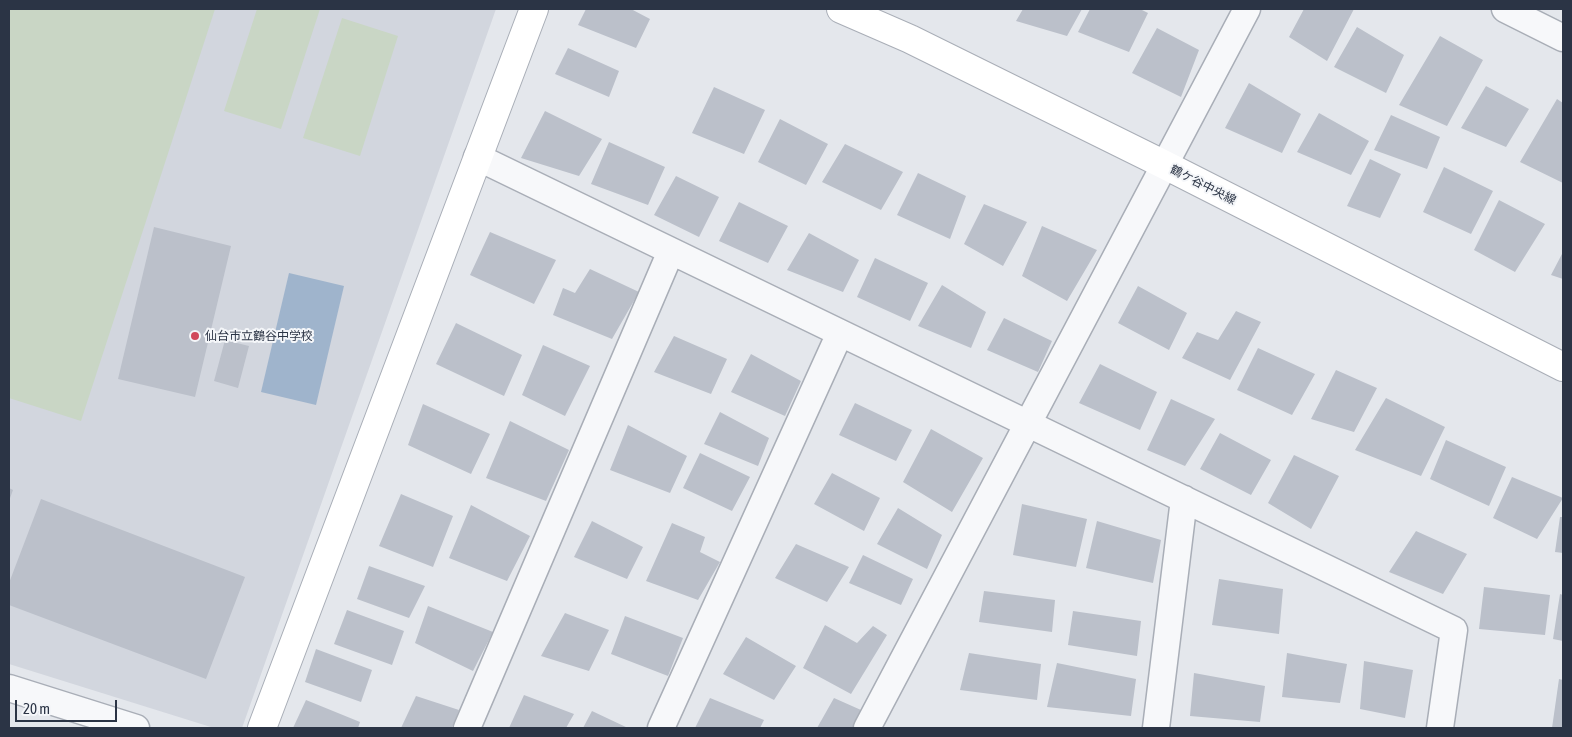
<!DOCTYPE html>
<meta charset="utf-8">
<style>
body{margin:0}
#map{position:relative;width:1572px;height:737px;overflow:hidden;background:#e4e7ec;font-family:"Asap Condensed",sans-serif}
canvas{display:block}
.frame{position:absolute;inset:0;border:10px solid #2b3445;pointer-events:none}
.scale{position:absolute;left:15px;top:700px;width:102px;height:22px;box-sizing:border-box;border:2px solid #2b3445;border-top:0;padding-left:6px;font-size:15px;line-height:18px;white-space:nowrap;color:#2b3445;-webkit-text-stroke:4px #f4f6f9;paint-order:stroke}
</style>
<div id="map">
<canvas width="1572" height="737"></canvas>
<div class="frame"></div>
<div class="scale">20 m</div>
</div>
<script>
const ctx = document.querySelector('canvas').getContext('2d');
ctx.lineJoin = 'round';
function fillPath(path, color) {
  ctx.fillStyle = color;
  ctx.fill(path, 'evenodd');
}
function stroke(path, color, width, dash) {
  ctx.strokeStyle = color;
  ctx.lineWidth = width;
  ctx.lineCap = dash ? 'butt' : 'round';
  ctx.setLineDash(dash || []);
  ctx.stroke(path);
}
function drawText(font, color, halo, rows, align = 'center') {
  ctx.font = font + ' "Asap Condensed","Noto Sans JP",sans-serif';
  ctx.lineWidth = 4;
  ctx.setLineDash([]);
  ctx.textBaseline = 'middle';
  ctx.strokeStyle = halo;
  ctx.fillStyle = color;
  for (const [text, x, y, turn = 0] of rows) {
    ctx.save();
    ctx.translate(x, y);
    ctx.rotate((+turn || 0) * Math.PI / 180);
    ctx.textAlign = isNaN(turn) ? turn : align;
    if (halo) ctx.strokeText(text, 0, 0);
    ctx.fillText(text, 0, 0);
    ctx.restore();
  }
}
fillPath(new Path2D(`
 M 9,9 L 496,9 L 242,728 L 214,728 L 9,664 Z`), '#d2d6de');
fillPath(new Path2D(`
 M 9,9 L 215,9 L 81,421 L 9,398 Z
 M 257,9 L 320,9 L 281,129 L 224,111 Z
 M 342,18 L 398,36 L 360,156 L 303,138 Z`), '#c9d6c5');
fillPath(new Path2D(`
 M 289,273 L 344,286 L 316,405 L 261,392 Z`), '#9fb4cc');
fillPath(new Path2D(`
 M 586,9 L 631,9 L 650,19 L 636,48 L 578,25 Z
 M 1023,9 L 1082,9 L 1067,36 L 1016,21 Z
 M 1090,9 L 1140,9 L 1148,13 L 1129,52 L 1078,32 Z
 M 1304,9 L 1354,9 L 1327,61 L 1289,37 Z
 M 1357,27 L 1404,55 L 1386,93 L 1334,67 Z
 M 1157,28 L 1199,50 L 1181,97 L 1132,73 Z
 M 1440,36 L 1483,60 L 1447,126 L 1399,105 Z
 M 568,48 L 619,71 L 609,97 L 555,74 Z
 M 1249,83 L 1301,114 L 1282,153 L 1225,128 Z
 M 1486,86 L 1529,109 L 1506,147 L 1461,128 Z
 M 714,87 L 765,110 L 744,154 L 692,133 Z
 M 1557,99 L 1563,103 L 1563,183 L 1520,162 Z
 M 545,111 L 602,139 L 579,176 L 521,158 Z
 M 1319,113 L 1369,141 L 1351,175 L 1297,152 Z
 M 1391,115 L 1440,137 L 1427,169 L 1374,150 Z
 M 780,119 L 828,144 L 806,185 L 758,162 Z
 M 609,142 L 665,167 L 648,205 L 591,184 Z
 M 845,144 L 903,172 L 881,210 L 822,182 Z
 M 1370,159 L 1401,174 L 1380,218 L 1347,206 Z
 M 1444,167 L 1493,191 L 1471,234 L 1423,212 Z
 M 918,173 L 966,196 L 950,239 L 897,215 Z
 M 676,176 L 719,197 L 699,237 L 654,215 Z
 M 1499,200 L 1545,224 L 1515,272 L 1474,250 Z
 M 739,202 L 788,226 L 768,263 L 719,241 Z
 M 984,204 L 1027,222 L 1003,266 L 964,244 Z
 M 1042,226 L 1097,250 L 1067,301 L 1022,276 Z
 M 154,227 L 231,246 L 195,397 L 118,379 Z
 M 490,232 L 556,260 L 534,304 L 470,275 Z
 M 809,233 L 859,260 L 843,292 L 787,270 Z
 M 1563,252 L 1563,279 L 1551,275 Z
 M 875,258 L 928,283 L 910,321 L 857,297 Z
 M 590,269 L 639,292 L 612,339 L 553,315 L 563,288 L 575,293 Z
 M 942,285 L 986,312 L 971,348 L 918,326 Z
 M 1138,286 L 1187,313 L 1169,350 L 1118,323 Z
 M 1236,311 L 1261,322 L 1230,380 L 1182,358 L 1197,332 L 1218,340 Z
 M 1004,318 L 1052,341 L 1038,372 L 987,350 Z
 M 456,323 L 522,355 L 504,396 L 436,364 Z
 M 674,336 L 727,359 L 711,394 L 654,372 Z
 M 225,340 L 249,346 L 238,388 L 214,381 Z
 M 543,345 L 590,366 L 565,416 L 522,395 Z
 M 1258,348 L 1315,374 L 1292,415 L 1237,390 Z
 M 751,354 L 801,381 L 785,416 L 731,392 Z
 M 1100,364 L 1157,392 L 1140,430 L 1079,403 Z
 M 1336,370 L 1377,388 L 1354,432 L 1311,419 Z
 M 1386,398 L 1445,427 L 1421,476 L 1355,450 Z
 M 1171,399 L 1215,419 L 1185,466 L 1147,450 Z
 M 855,403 L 912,430 L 896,461 L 839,435 Z
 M 423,404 L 490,434 L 471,474 L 408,445 Z
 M 720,412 L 769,438 L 758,466 L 704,444 Z
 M 510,421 L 569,450 L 546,501 L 486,478 Z
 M 628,425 L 687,456 L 670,493 L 610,470 Z
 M 931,429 L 983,458 L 952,512 L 903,482 Z
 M 1220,433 L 1271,460 L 1251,495 L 1200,469 Z
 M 1446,440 L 1506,467 L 1489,506 L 1430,479 Z
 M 700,453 L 750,477 L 732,511 L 683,488 Z
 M 1294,455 L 1339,476 L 1311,529 L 1268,503 Z
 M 832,473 L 880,498 L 864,531 L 814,504 Z
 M 1512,477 L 1563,498 L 1537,539 L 1493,518 Z
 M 9,488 L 13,490 L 9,501 Z
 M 401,494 L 453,516 L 433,567 L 379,546 Z
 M 41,499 L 245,577 L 206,679 L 9,605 L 9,583 Z
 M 1022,504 L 1087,519 L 1076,567 L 1013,555 Z
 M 471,505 L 530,536 L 507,581 L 449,558 Z
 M 898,508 L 942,535 L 927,569 L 877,544 Z
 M 1560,517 L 1563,517 L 1563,553 L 1555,552 Z
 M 592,521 L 643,547 L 627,579 L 574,557 Z
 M 1097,521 L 1161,540 L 1153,583 L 1086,568 Z
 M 672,523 L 705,537 L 700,552 L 720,562 L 698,600 L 646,581 Z
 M 1416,531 L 1467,554 L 1443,594 L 1389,572 Z
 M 796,544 L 849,567 L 827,602 L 775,578 Z
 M 863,555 L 913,579 L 901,605 L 849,583 Z
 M 369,566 L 425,586 L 409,618 L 357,599 Z
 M 1219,579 L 1283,589 L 1279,634 L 1212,625 Z
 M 1484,587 L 1550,595 L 1545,635 L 1479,629 Z
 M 984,591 L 1055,600 L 1052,632 L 979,622 Z
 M 1560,594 L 1563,595 L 1563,641 L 1553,639 Z
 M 428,606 L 493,632 L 473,671 L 415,643 Z
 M 347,610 L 404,631 L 392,665 L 334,644 Z
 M 1073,611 L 1141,621 L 1137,656 L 1068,645 Z
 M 565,613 L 609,630 L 589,671 L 541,656 Z
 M 625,616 L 683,638 L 668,676 L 611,654 Z
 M 825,625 L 857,643 L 873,626 L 887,635 L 851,694 L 803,668 Z
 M 746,637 L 796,666 L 774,700 L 723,674 Z
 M 316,649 L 372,670 L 361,702 L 305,682 Z
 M 969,653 L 1041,664 L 1037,700 L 960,690 Z
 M 1287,653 L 1347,664 L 1340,703 L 1282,697 Z
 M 1364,661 L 1413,670 L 1405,718 L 1360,709 Z
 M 1057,663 L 1136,679 L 1131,716 L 1047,707 Z
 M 1194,673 L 1265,686 L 1260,722 L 1190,716 Z
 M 1559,679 L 1563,680 L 1563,728 L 1552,728 Z
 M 524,695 L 574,714 L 566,728 L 509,728 Z
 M 416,696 L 459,710 L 452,728 L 401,728 Z
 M 710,698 L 764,720 L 760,728 L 695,728 Z
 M 834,698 L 861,710 L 853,728 L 817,728 Z
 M 306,700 L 360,722 L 358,728 L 293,728 Z
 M 592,711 L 628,728 L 583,728 Z`), '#bbc0ca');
const street = new Path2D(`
 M 1505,9 L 1563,38
 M 477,157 L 1454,630 L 1440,728
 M 9,688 L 136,728
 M 467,728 L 671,251
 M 661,728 L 840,333
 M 867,728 L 1247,9
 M 1156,728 L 1184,499`);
const secondary = new Path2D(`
 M 841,9 L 910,39 L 1165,165 L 1563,367
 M 262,728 L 534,9`);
stroke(street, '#a9aeb7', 29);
stroke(secondary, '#a9aeb7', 30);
stroke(street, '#f7f8fa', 26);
stroke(secondary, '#fff', 28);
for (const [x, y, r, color] of [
 [195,336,5,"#d1495b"]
]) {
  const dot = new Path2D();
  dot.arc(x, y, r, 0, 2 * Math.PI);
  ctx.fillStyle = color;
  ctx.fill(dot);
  stroke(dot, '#f4f6f9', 2);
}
drawText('12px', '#2b3445', '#f4f6f9', [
 ["鶴ケ谷中央線",1203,185,27]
]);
drawText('12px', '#2b3445', '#f4f6f9', [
 ["仙台市立鶴谷中学校",205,336]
], 'left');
</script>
